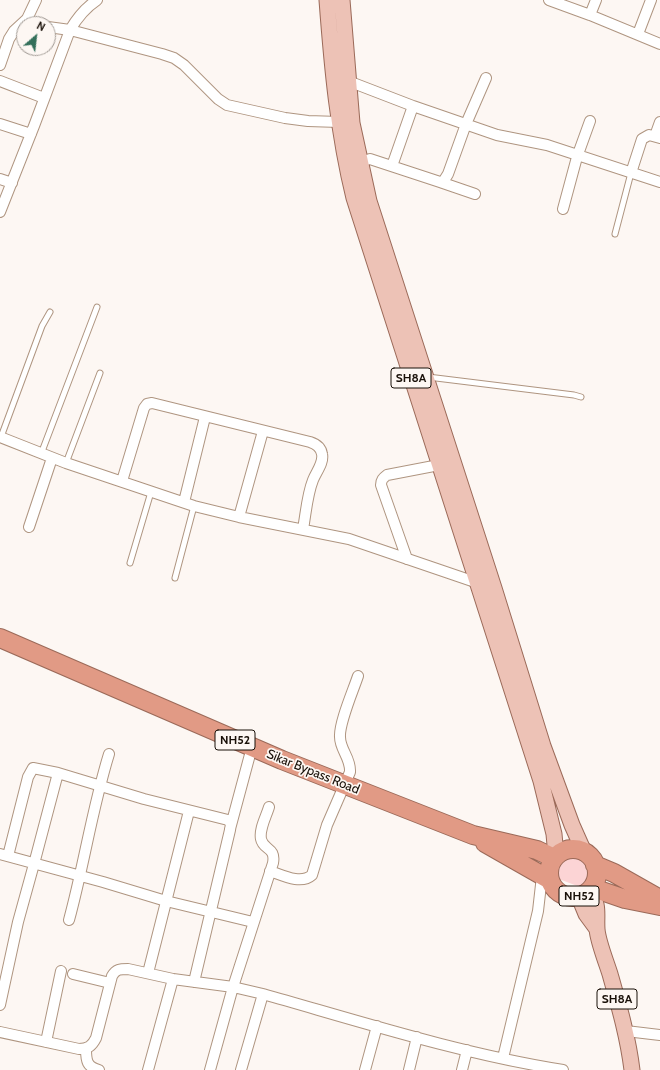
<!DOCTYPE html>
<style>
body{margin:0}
#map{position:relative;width:660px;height:1070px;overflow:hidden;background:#fdf7f3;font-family:Cabin,sans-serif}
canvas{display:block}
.north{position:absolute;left:16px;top:16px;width:40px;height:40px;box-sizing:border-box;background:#fdf7f3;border:1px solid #a29b95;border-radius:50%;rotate:28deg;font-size:11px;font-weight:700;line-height:16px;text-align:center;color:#191008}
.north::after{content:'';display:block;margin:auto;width:14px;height:18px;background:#34705b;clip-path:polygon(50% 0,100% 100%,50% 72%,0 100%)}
</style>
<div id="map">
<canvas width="660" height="1070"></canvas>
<div class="north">N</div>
</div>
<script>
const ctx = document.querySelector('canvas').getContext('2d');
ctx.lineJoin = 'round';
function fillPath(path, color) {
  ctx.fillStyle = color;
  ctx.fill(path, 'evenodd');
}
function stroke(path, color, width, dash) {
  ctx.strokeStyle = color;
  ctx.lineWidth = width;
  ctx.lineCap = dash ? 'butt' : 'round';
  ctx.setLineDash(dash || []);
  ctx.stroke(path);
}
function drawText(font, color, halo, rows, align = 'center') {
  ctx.font = font + ' Cabin,sans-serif';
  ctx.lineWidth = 3.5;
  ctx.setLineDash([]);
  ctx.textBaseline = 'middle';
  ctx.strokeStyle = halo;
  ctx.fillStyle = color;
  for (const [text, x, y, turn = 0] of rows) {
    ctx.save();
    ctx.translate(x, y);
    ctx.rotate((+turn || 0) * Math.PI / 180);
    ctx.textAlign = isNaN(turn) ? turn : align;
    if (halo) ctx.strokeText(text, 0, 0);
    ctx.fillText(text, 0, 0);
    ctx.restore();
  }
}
fillPath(new Path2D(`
 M 571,854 L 592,863 L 597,871 L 595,878 L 591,884 L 586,887 L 580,887 L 559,879 L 555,873 L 554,866 L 563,855 Z`), '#fcd4d5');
const lane = new Path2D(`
 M 615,234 L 631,173
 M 428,377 L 574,395 L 581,397
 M 1,437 L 42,326 L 50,312
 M 41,454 L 97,307
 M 66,463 L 100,373
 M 130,563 L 151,492
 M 175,578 L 194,506`);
const street = new Path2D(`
 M 549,0 L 590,15 L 660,44
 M 590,15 L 596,0
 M 48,27 L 70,30 L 162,54 L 174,58 L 184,65 L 218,99 L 227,105 L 285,118 L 308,121 L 339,122
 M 638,34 L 651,0
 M 0,65 L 9,39 L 14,31 L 27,19 L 36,0
 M 0,81 L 44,98
 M 348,81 L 413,106 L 497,135 L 547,145 L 660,182
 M 0,124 L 31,134
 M 655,136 L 660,122
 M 356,163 L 370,159 L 440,182 L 443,182 L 448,174 L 466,124 L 486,78
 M 392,166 L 413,106
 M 631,173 L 642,139 L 649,135 L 660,138
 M 0,179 L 12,183
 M 440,182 L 475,194
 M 563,209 L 577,157 L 590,121
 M 0,212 L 34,126 L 70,30 C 77,18 85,8 97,0
 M 0,437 L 66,463 L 194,506 L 239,517 L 349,539 L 478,583
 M 122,481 L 144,408 L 147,404 L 152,403 L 310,442 C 316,444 321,447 322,454 C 324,463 316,472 313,480 C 307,495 306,513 303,529
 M 184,502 L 205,417
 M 239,517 L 263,431
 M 29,527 L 52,458
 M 407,559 L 381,485 C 381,480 383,478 387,475 L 439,465
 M 230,829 L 252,747
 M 0,854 L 103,882 L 166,901 L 253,922
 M 8,856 L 28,777 L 33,768 L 58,773 L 144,799 L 228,820 L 231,824 L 230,830 L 194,982
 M 270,871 C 282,875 301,885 312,875 L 327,825 L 350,772 C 351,758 340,750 340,737 C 339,723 353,691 358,676
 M 69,920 C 84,865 92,809 109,754
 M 148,973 L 189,811
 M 73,974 L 110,983
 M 0,1005 L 18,922 L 34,864 L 58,773
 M 626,1031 L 660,1035
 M 0,1032 L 79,1049 C 88,1049 92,1046 96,1038 L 112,976 C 116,969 120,969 128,969 L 173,979 L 233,987 L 263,994 C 362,1022 462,1054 563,1070
 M 46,1042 L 61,971
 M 86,1049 C 86,1061 87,1067 99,1070
 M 503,1058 L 538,911 L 542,876
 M 148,1070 L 173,979
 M 210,1070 L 233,987 L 273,863 C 276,847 263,850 261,839 C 259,829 266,817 269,807
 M 241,1070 L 263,994
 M 365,1070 L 377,1026
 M 409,1070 L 417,1037
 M 462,1070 L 467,1050`);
const primary = new Path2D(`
 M 327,0 C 332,67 338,133 354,198 L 541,781 L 554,834 L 556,856
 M 342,0 L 352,123 L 369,201 L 494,588 L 543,746 L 572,825 L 584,852
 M 589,891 C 600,904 596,914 597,929 C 598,942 606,961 610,974 C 619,1006 628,1037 632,1070
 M 579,897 L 586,914 L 597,929`);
const highway = new Path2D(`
 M 0,638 L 282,760 L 473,835 L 537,850 L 554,858
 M 485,843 L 550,880
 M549 873a24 24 0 1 1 48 0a24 24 0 1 1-48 0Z
 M 595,865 L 614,873 L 660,899
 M 593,888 L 625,899 L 660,906`);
stroke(lane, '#af9580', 7);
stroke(street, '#af9580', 12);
stroke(primary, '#9b6a59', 17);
stroke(highway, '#9b6a59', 20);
stroke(lane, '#fff', 5);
stroke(street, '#fff', 10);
stroke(primary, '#edc2b6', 15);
stroke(highway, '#e19a85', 18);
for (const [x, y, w] of [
 [411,378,40],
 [235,740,40],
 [579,896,40],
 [617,999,40]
]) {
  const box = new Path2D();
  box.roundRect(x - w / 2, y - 10, w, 20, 3);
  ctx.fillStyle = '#fdf7f3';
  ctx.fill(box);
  stroke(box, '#191008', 1);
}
drawText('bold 12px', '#191008', null, [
 ["SH8A",411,378],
 ["NH52",235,740],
 ["NH52",579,896],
 ["SH8A",617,999]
]);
drawText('13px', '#191008', '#fdf7f3', [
 ["Sikar Bypass Road",313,772,22]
]);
</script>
